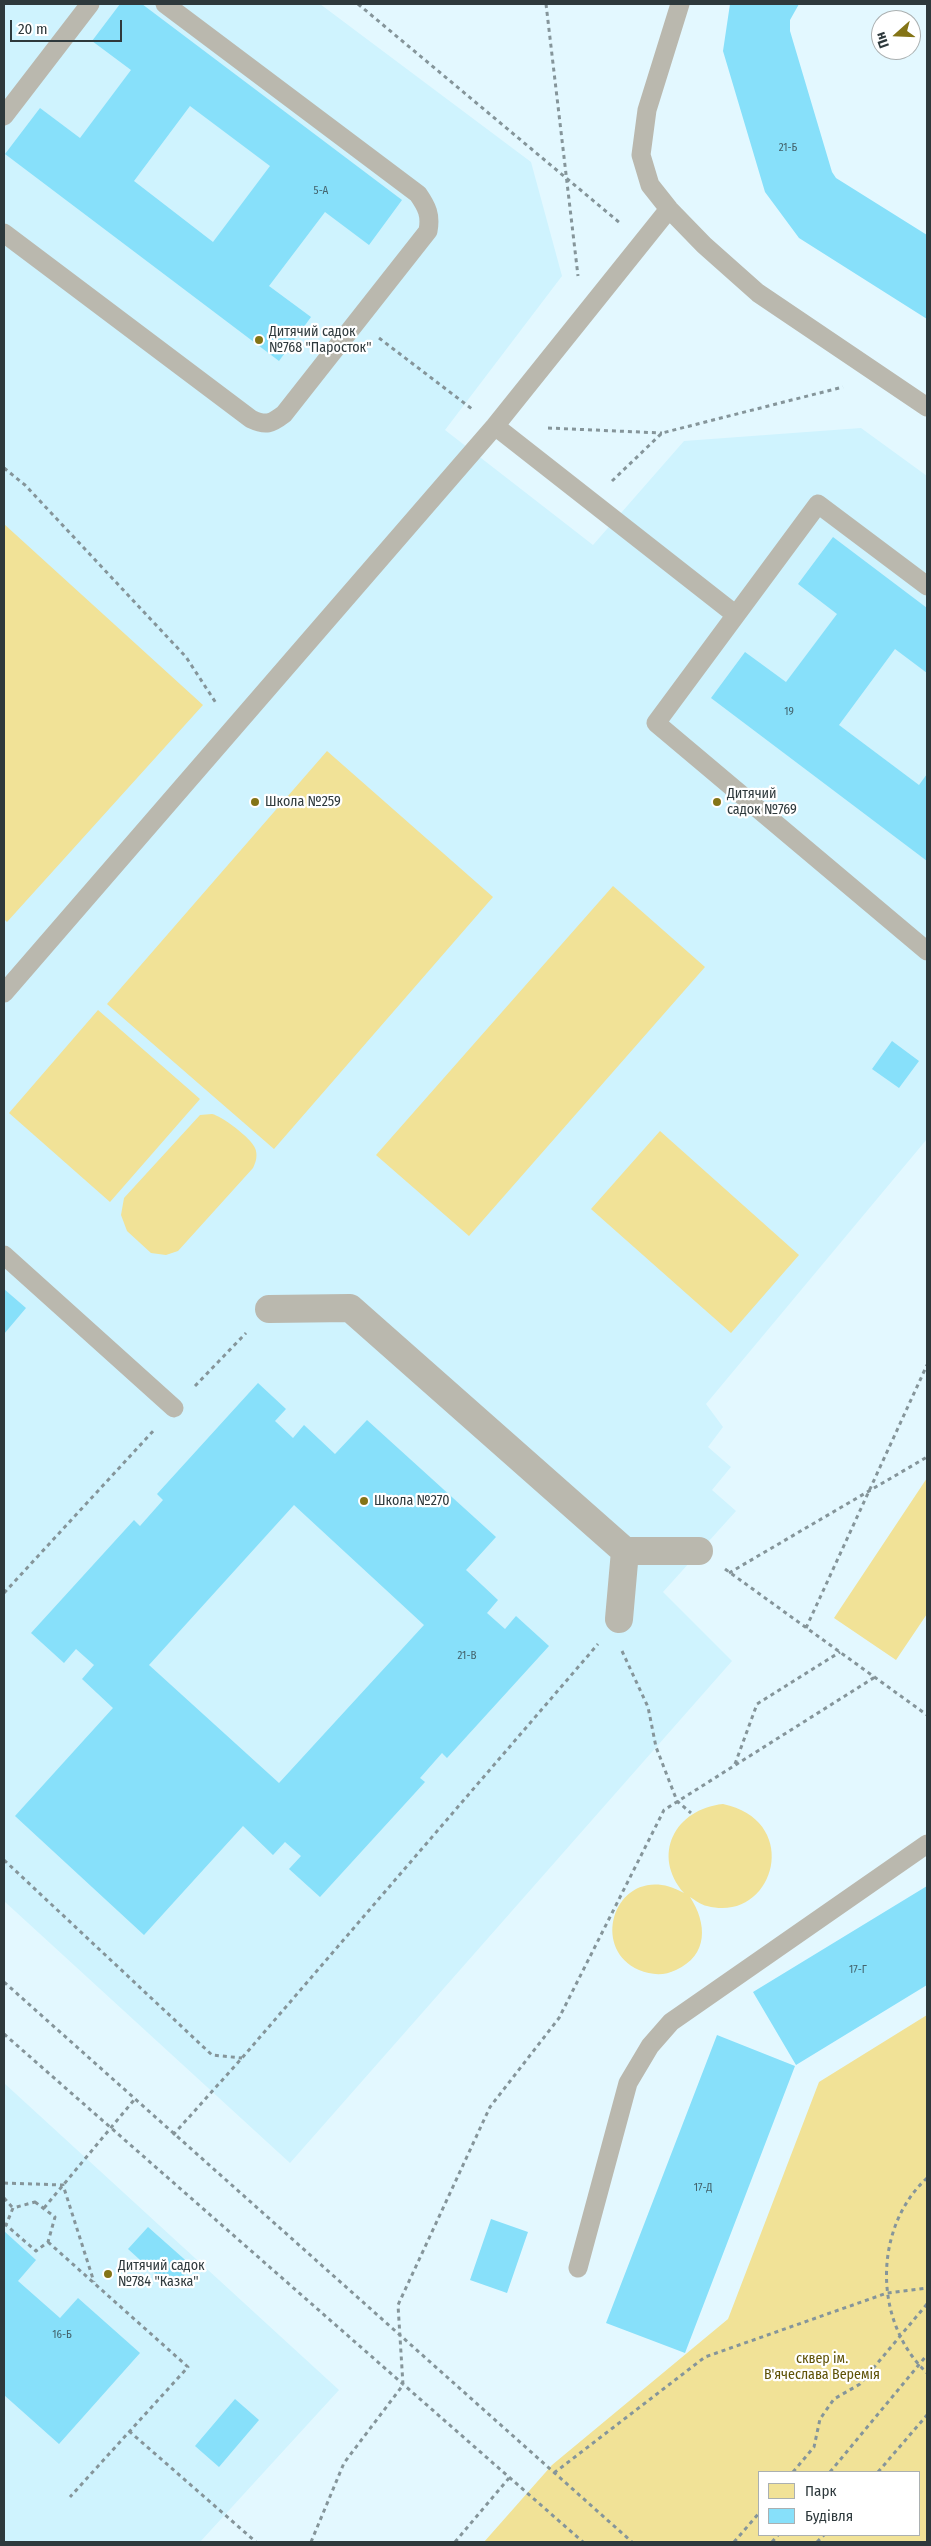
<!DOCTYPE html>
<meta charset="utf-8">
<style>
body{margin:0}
#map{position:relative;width:931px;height:2546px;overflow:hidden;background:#e3f8ff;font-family:"Fira Sans Condensed",sans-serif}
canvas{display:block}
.frame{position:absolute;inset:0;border:5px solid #2e393c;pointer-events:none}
.legend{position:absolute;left:758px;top:2471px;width:162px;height:65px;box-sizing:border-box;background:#fff;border:1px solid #abb0b1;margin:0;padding:6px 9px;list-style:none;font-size:15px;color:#2e393c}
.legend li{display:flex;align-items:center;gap:10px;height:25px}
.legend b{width:25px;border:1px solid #abb0b1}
.north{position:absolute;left:871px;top:10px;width:50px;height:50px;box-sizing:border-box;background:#fff;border:1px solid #abb0b1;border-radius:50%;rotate:250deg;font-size:14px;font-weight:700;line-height:20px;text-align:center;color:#2e393c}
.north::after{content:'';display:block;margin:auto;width:18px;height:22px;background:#847416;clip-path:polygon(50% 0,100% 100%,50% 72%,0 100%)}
.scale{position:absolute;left:10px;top:20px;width:112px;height:22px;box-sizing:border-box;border:2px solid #2e393c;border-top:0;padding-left:6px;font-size:15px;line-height:18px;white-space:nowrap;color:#2e393c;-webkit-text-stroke:4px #fff;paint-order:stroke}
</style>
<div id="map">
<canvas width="931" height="2546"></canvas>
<div class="frame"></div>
<ul class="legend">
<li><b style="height:14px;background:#f1e297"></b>Парк</li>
<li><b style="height:14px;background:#87e0fa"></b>Будівля</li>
</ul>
<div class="north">Пн</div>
<div class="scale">20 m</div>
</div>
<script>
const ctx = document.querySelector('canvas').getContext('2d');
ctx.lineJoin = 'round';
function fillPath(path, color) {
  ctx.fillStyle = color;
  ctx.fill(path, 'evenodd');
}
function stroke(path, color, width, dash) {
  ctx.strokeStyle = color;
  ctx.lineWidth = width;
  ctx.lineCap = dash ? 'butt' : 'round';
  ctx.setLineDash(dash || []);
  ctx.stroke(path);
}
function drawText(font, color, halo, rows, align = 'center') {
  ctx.font = font + ' "Fira Sans Condensed",sans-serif';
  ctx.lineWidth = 4.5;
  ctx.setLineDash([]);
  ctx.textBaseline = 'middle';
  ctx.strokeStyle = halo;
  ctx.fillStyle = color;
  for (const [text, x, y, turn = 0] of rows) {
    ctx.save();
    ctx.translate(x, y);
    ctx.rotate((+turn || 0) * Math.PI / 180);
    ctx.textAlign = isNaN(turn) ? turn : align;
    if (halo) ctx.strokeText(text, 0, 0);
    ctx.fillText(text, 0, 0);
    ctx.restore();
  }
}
fillPath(new Path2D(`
 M 4,4 L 320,4 L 531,162 L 562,276 L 445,430 L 593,545 L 684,441 L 861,428 L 927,476 L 927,1139 L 706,1404 L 723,1427 L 708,1447 L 731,1467 L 712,1490 L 736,1511 L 663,1592 L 732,1661 L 290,2163 L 4,1901 Z
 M 4,2083 L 339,2390 L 200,2542 L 4,2542 Z`), '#cff3fe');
fillPath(new Path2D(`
 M 4,524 L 203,705 L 7,922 L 4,919 Z
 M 327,751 L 493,897 L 274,1149 L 107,1004 Z
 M 613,886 L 705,967 L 469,1236 L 376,1155 Z
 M 98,1010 L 200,1099 L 110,1202 L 9,1113 Z
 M 212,1114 C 222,1116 251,1138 255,1148 C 258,1155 256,1162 253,1168 L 178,1251 L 166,1255 L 151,1253 L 127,1231 L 121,1215 L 124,1198 L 200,1115 Z
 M 660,1131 L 799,1255 L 731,1333 L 591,1209 Z
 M 927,1478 L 927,1614 L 896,1660 L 834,1618 Z
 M 723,1804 C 804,1821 774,1924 707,1906 C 701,1905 695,1900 690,1897 C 707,1923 709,1955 676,1970 C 664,1976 651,1975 639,1970 C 585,1946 620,1857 684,1893 C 651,1855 675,1809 723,1804 Z
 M 927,2015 L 927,2542 L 484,2542 L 552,2465 L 728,2319 L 819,2082 ZM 760,2472 L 920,2472 L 920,2535 L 760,2535 Z`), '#f1e297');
fillPath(new Path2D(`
 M 120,4 L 142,4 L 402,200 L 369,245 L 325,212 L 269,286 L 311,317 L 279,361 L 5,154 L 40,108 L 80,138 L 131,70 L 92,41 ZM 190,106 L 270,166 L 213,242 L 134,181 Z
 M 730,4 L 799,4 L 790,20 L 790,31 L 832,172 L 836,178 L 927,235 L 927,319 L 799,238 L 765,192 L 723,51 Z
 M 833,537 L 927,608 L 927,673 L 895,649 L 839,725 L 919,785 L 927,774 L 927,861 L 711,698 L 745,652 L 786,682 L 837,614 L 798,584 Z
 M 892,1041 L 919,1061 L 899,1088 L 872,1069 Z
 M 4,1289 L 26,1308 L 4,1334 Z
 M 258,1383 L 286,1409 L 275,1421 L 293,1438 L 304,1425 L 335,1454 L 367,1420 L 496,1537 L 466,1570 L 498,1600 L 487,1613 L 505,1629 L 516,1616 L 549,1646 L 447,1758 L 442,1753 L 420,1778 L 425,1782 L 320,1897 L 289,1869 L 301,1856 L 285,1842 L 273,1855 L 243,1826 L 144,1935 L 15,1816 L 113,1708 L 82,1679 L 94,1665 L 76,1649 L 64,1663 L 31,1633 L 134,1520 L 140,1526 L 163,1500 L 157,1494 ZM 294,1505 L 424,1625 L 279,1783 L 149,1665 Z
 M 927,1886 L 927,1985 L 796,2065 L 753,1992 Z
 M 717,2035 L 795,2066 L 685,2353 L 606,2323 Z
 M 491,2219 L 528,2232 L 507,2293 L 470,2280 Z
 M 148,2227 L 192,2266 L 172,2289 L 128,2249 Z
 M 4,2231 L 36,2260 L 18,2281 L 60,2318 L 78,2298 L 140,2353 L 59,2444 L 4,2395 Z
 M 235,2399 L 259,2420 L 219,2467 L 195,2446 Z`), '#87e0fa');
stroke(new Path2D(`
 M 358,4 L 620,223
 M 546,4 L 578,276
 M 379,338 L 472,409
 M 548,428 L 662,433
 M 4,468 L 25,485 L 186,657 L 216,703
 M 612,481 L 662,433 L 843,387
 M 195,1386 L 246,1333
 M 725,1569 L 927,1715
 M 729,1573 L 927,1457
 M 4,1593 L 155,1429
 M 806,1628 L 927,1365
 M 622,1651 L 648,1707 L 656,1747 L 677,1801 L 691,1813
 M 735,1764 L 757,1704 L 840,1652
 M 4,1860 L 212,2055 L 242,2058
 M 4,1982 L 632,2542
 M 4,2034 L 583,2542
 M 173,2135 L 242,2058 L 598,1644
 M 927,2178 C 873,2228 873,2322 927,2373
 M 4,2183 L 63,2185 L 94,2282
 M 4,2198 L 13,2208
 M 35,2202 L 55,2217 L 48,2242 L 36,2251 L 6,2225 L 13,2208 Z
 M 44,2208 L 134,2100
 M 48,2242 L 188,2367 L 70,2497
 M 129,2431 L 256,2542
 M 793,2472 L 814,2447 L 820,2419 L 834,2399 L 860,2384 L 927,2304
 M 830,2472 L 927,2355
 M 878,2472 L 927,2415
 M 554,2473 L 705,2357 L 887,2293 L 927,2288
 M 311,2542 L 344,2463 L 403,2385 L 398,2305 L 490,2107 L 559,2018 L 664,1810 L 875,1677
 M 455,2542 L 509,2478
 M 734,2542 L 760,2512
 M 772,2542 L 778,2535
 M 817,2542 L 824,2535`), '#85959a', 3, [4, 4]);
stroke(new Path2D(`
 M 680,4 L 647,110 L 641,155 L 650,185 L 669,209 L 704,245 L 758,293 L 927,407
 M 4,116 L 90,4
 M 4,233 L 251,419 C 266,426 271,424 284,414 L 428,231 C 431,215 427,207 418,194 L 165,4
 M 495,426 L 736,615
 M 927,586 L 818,504 L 656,723 L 927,951
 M 4,993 L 495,426 L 669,209
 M 4,1255 L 174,1408
 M 578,2268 L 628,2083 L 650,2046 L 671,2022 L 927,1844`), '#bab8ae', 19);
stroke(new Path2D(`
 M 269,1309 L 350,1308 L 625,1551
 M 619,1619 L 625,1551 L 699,1551`), '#bab8ae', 28);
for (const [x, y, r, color] of [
 [259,340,5,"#847416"],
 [255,802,5,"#847416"],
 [717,802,5,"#847416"],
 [364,1501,5,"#847416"],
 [108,2274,5,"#847416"]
]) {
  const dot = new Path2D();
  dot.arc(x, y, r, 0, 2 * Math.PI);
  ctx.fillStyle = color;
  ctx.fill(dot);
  stroke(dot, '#fff', 2);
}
drawText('11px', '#44636c', null, [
 ["21-Б",788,148],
 ["5-А",321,191],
 ["19",789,712],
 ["21-В",467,1656],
 ["17-Г",858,1970],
 ["17-Д",703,2188],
 ["16-Б",62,2335]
]);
drawText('14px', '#2e393c', '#fff', [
 ["Дитячий садок",269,332],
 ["№768 \"Паросток\"",269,348],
 ["Дитячий",727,794],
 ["садок №769",727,810],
 ["Школа №259",265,802],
 ["Школа №270",374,1501],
 ["Дитячий садок",118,2266],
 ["№784 \"Казка\"",118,2282]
], 'left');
drawText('14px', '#5e5105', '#fff', [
 ["сквер ім.",822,2359],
 ["В'ячеслава Веремія",822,2375]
]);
</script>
